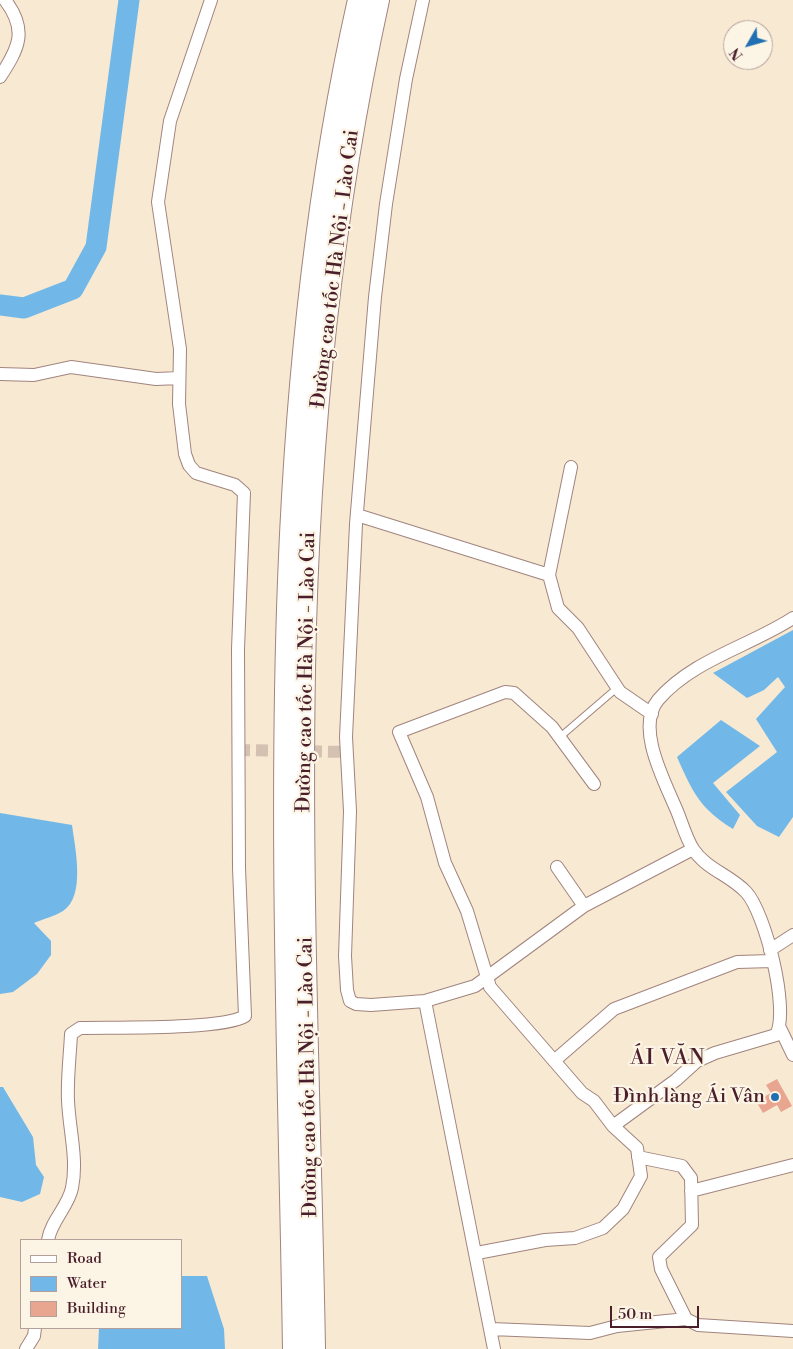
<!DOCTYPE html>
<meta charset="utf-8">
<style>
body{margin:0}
#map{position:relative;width:793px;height:1349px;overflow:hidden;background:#f8e9d2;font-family:"Libre Bodoni",serif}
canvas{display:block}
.legend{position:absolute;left:20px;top:1239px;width:162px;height:90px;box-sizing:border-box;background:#fcf5e5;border:1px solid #b59f9b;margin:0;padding:6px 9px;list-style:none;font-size:15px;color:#4a1f2b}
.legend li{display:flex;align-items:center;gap:10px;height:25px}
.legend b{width:25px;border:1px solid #b59f9b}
.north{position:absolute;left:723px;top:20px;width:50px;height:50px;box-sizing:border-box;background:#fcf5e5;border:1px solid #b59f9b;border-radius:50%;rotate:232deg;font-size:14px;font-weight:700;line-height:20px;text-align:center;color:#4a1f2b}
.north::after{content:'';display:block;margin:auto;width:18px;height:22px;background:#1f6fb2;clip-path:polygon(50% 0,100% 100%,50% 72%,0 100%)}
.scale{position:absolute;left:610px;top:1306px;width:89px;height:22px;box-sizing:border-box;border:2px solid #4a1f2b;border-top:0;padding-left:6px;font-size:15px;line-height:18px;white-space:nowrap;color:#4a1f2b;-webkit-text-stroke:4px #fcf5e5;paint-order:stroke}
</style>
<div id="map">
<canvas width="793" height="1349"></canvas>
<ul class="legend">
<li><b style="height:6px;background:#fff"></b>Road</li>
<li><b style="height:14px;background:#71b8e8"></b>Water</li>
<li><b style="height:14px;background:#e8a690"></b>Building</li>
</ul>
<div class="north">N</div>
<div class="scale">50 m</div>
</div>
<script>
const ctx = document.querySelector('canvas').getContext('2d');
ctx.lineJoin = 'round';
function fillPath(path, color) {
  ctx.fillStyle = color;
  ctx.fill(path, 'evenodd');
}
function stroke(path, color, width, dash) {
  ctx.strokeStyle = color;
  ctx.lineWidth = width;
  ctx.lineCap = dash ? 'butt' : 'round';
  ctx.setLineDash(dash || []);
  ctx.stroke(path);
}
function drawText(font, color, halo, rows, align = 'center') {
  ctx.font = font + ' "Libre Bodoni",serif';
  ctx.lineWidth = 4.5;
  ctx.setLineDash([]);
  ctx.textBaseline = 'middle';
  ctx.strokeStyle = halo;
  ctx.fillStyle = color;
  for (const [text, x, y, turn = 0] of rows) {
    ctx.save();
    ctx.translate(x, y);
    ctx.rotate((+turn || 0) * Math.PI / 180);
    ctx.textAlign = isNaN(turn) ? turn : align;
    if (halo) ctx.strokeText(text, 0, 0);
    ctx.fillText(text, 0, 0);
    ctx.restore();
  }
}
fillPath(new Path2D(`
 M 793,630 L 793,817 L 779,837 L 757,826 L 726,792 L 777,752 L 756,719 L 785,687 L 778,677 L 764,690 L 747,698 L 713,673 Z
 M 721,720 L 760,746 L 713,783 L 740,815 L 733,829 C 700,809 692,791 677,757 Z
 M 0,813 L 72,825 C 75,848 86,896 63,911 C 55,916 43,919 34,923 L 51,941 L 51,955 L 37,974 L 13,992 L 0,994 Z
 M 0,1087 L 3,1087 L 33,1137 L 36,1165 L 44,1177 L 40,1194 L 22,1202 L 0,1197 Z
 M 181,1276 L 207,1276 L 224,1329 L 225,1349 L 98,1349 L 99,1328 L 181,1328 Z`), '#71b8e8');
stroke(new Path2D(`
 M 0,305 L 24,308 L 73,289 L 96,247 L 129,0`), '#71b8e8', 21);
fillPath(new Path2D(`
 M 777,1079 L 792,1106 L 781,1112 L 777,1105 L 763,1113 L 756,1101 L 771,1093 L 766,1085 Z`), '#e8a690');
stroke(new Path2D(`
 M 238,750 L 347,752`), '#d5c1b1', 12, [12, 6]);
const service = new Path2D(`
 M 560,737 L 617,688`);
const minor = new Path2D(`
 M 423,0 L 406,79 L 386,204 L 375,297 L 356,524 L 346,737 L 350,811 L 345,956 L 347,990 L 350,1001 L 356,1004 L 371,1005 L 425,1001 L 475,986 L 584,906 L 693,849
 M 0,77 C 19,48 28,30 5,0
 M 0,374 L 34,375 L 71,367 L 156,379 L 179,378
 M 571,467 L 549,575 L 558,608 L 578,628 L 620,692 L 652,714
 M 357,515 L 549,575
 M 557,867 L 584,906
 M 770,950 L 793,935
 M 425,1001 L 494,1349
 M 780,1028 L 793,1055
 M 554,1061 L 614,1009 L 737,962 L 772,961
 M 613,1126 L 676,1080 L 697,1061 L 715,1053 L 776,1035 C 790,1010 765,912 746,892 C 730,875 706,869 693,849 C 686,838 682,823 677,811 C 665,782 635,728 658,700 C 692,660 750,646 793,618
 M 638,1157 L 682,1166 L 691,1178 L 692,1225 L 659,1257 L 661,1269 L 686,1319 L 698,1325 L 793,1331
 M 691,1191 L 793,1165
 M 48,1240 C 51,1221 68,1207 72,1188 C 78,1159 69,1129 68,1100 C 67,1078 70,1056 71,1034 L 80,1028 C 112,1027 223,1030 245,1016 L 239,868 L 238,649 L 244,493 L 235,485 L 196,473 L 189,465 L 185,454 L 179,404 L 180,349 L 158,202 L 170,121 L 211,0
 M 477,1253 L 545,1240 L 575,1238 L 603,1228 L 623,1209 L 641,1176 L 637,1148 L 613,1126 L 594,1101 L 582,1093 L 490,987 L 467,911 L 445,863 L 427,797 L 399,732 L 505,692 L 514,693 L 552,727 L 594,784
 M 491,1329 L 590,1333 L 617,1326 L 686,1319
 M 26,1349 L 34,1336 L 35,1328`);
const motorway = new Path2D(`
 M 294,1349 C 287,899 259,442 359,0
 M 314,1349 C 310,1122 300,895 304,669 C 308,444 330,219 378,0`);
stroke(service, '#a1847e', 8);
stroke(minor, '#a1847e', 14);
stroke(motorway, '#a1847e', 24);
stroke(service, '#fff', 6);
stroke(minor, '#fff', 12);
stroke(motorway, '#fff', 22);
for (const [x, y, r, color] of [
 [775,1097,5,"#1f6fb2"]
]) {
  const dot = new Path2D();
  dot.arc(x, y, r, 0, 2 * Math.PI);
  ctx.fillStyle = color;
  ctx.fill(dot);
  stroke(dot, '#fcf5e5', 2);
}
drawText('20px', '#4a1f2b', '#fcf5e5', [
 ["Đường cao tốc Hà Nội - Lào Cai",336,269,-83],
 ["Đường cao tốc Hà Nội - Lào Cai",307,672,-89],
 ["Đường cao tốc Hà Nội - Lào Cai",309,1077,-91]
]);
drawText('20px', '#4a1f2b', '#fcf5e5', [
 ["Đình làng Ái Vân",765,1097]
], 'right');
ctx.letterSpacing = '1px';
drawText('21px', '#4a1f2b', '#fcf5e5', [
 ["ÁI VĂN",668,1059]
]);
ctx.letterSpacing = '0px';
</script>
